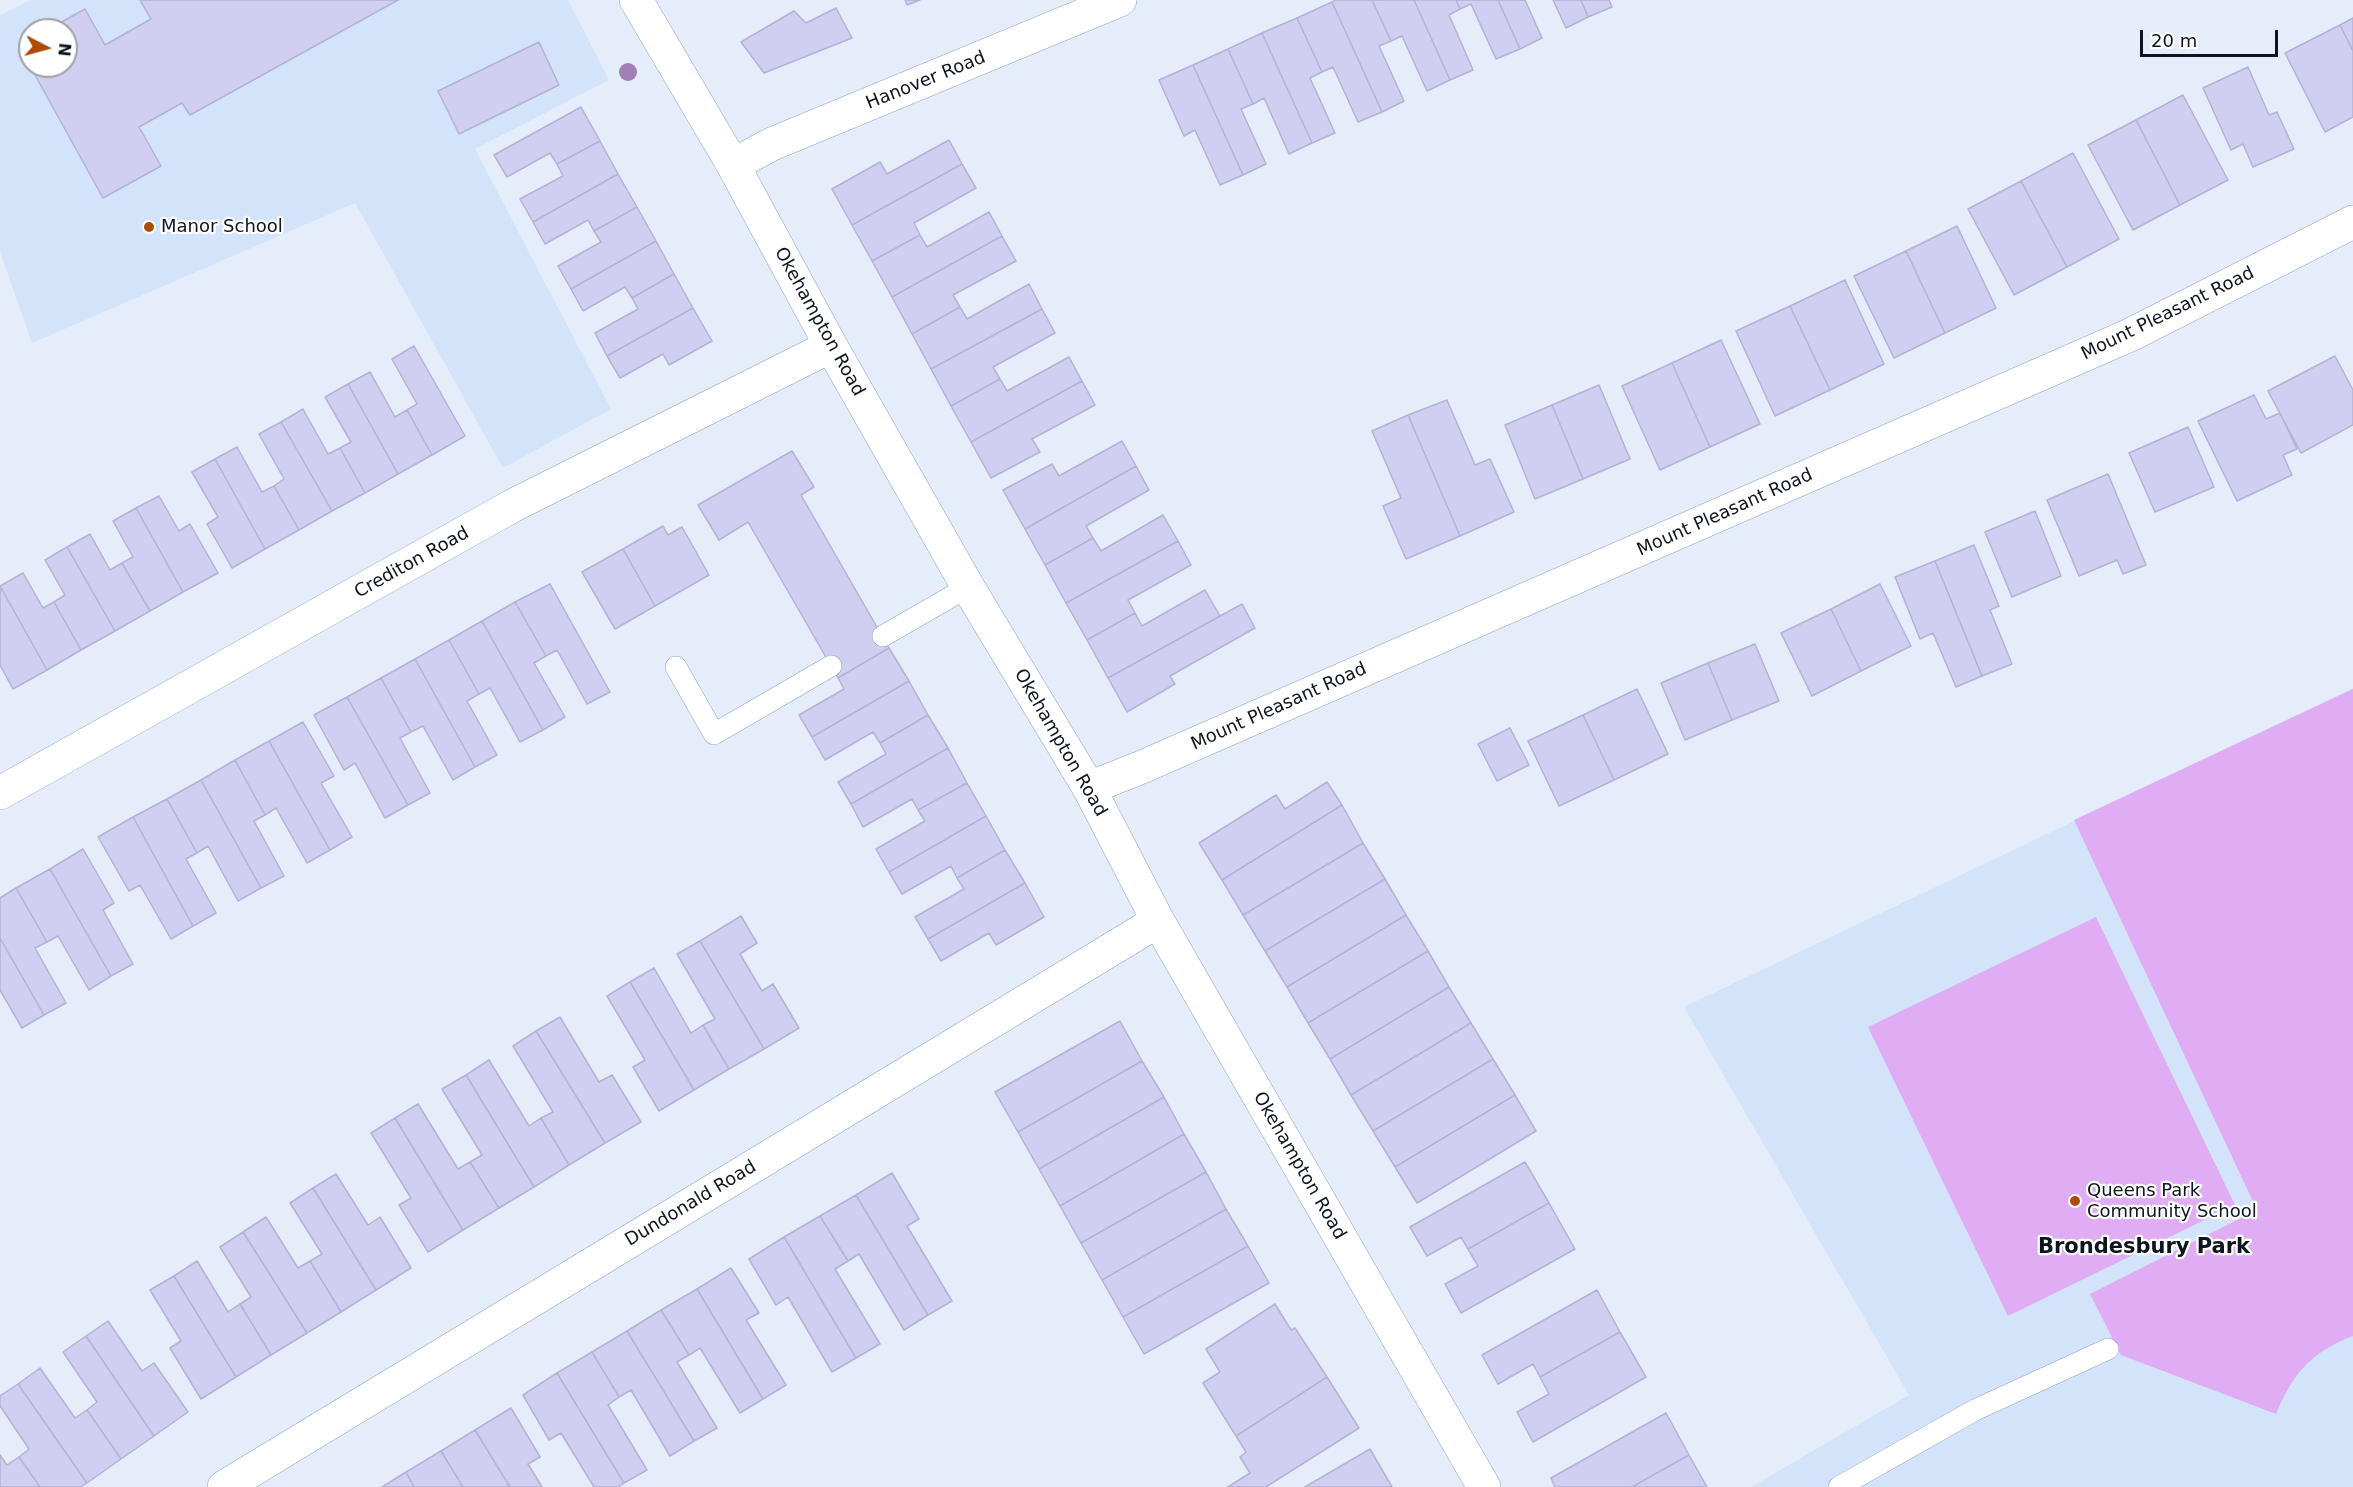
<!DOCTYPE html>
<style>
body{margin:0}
#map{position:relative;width:2353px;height:1487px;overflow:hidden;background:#e5edfa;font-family:"DejaVu Sans",sans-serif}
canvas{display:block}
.north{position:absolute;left:18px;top:18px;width:60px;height:60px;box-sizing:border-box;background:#fff;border:2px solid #9ea1a5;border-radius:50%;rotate:96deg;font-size:16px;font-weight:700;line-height:24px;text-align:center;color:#0d141f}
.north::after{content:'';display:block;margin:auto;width:21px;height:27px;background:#ac4c04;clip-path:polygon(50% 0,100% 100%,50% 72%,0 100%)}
.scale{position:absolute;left:2140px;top:30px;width:138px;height:27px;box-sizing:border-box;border:3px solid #0d141f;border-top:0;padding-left:8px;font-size:18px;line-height:21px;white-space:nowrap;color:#0d141f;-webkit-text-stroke:4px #fff;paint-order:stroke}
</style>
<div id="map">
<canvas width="2353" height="1487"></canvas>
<div class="north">N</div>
<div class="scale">20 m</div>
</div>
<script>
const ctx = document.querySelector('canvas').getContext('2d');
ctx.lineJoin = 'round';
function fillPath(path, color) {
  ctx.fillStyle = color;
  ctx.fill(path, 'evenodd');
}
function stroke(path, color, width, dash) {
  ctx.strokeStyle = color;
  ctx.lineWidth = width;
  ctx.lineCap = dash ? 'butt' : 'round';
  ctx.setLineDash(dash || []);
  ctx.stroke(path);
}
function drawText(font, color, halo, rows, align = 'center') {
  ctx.font = font + ' "DejaVu Sans",sans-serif';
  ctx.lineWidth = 4.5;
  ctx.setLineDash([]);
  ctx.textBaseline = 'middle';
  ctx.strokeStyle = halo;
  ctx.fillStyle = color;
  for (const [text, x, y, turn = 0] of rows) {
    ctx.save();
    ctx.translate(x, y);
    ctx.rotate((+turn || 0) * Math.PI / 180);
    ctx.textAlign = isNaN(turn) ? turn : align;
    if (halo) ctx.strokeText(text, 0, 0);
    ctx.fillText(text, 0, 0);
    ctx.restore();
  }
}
fillPath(new Path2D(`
 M 30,0 L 568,0 L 609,80 L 475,149 L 611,409 L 503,468 L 355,203 L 32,343 L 0,252 L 0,15 ZM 30,30 L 66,30 L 66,66 L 30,66 Z
 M 2353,688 L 2353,1487 L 1751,1487 L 1909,1395 L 1684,1007 Z`), '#d3e3fa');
fillPath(new Path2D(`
 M 2353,689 L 2353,1336 C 2311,1352 2293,1373 2276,1414 L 2121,1355 L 2090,1294 L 2257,1210 L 2074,820 Z
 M 2096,917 L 2235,1205 L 2008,1316 L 1868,1027 Z`), '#e0acf3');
const building = new Path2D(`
 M 140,0 L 398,0 L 190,115 L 182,103 L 139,127 L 161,166 L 103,198 L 30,66 L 66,66 L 66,30 L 47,30 L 85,9 L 105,45 L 151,19 Z
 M 905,0 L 920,0 L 907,5 Z
 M 1335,0 L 1372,0 L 1391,41 L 1379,46 L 1404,101 L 1382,112 L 1332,2 Z
 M 1372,0 L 1414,0 L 1450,80 L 1427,91 L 1402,36 L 1391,41 Z
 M 1414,0 L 1456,0 L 1460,9 L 1449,15 L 1473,70 L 1450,80 Z
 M 1456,0 L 1498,0 L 1520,49 L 1496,59 L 1471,4 L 1460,9 Z
 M 1498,0 L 1525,0 L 1542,38 L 1520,49 Z
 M 1553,0 L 1581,0 L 1588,17 L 1566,28 Z
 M 1581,0 L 1609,0 L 1612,7 L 1588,17 Z
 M 1332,2 L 1382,112 L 1358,122 L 1333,67 L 1322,72 L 1297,18 Z
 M 836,8 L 852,38 L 764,73 L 741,42 L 794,11 L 806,23 Z
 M 1297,18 L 1322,72 L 1310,78 L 1335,133 L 1312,143 L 1262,33 Z
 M 2353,18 L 2353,51 L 2340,25 Z
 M 2340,25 L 2353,51 L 2353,117 L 2325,132 L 2285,53 Z
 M 1262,33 L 1312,143 L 1289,154 L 1264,98 L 1253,104 L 1228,49 Z
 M 30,39 L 30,66 L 19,46 Z
 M 539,42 L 559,85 L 459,134 L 438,91 Z
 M 1228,49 L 1253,104 L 1241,109 L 1266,164 L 1243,175 L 1193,65 Z
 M 1193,65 L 1243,175 L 1220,185 L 1195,130 L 1184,136 L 1159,80 Z
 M 2248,67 L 2269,115 L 2277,112 L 2294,149 L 2253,167 L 2243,144 L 2231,150 L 2203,88 Z
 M 2183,95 L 2228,180 L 2180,205 L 2136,120 Z
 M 581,107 L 600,141 L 557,164 L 550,153 L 507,177 L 494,155 Z
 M 2136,120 L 2180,205 L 2133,230 L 2088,145 Z
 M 949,140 L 962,164 L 852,225 L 832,189 L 880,162 L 887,174 Z
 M 600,141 L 618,174 L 533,222 L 520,199 L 563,176 L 557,164 Z
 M 2073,153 L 2119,239 L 2067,267 L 2021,181 Z
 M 962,164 L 976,188 L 914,223 L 920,235 L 872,261 L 852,225 Z
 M 618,174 L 637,207 L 594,231 L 588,220 L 545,244 L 533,222 Z
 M 2021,181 L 2067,267 L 2014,295 L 1968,209 Z
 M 637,207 L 656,241 L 571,289 L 558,266 L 601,242 L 594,231 Z
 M 989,212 L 1002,236 L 892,297 L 872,261 L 920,235 L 927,247 Z
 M 1957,226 L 1996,308 L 1945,333 L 1906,251 Z
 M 1002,236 L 1016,261 L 953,295 L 960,307 L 912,334 L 892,297 Z
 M 656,241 L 674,274 L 632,298 L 625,287 L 583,311 L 571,289 Z
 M 1906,251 L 1945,333 L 1894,358 L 1854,276 Z
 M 674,274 L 693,308 L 607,356 L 595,333 L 638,309 L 632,298 Z
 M 1845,280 L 1884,364 L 1830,390 L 1790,306 Z
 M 1029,284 L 1042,309 L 931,369 L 912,334 L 960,307 L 967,319 Z
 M 1790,306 L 1830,390 L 1775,416 L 1736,331 Z
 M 693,308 L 712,341 L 669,365 L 663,354 L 620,378 L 607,356 Z
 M 1042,309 L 1055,333 L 993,367 L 1000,379 L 951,406 L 931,369 Z
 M 1721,340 L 1760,424 L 1710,447 L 1672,363 Z
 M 414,346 L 465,436 L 432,455 L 407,410 L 417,404 L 392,359 Z
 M 2335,356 L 2353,390 L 2353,425 L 2301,453 L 2268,391 Z
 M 1069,357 L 1082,381 L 971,442 L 951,406 L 1000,379 L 1007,391 Z
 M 1672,363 L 1710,447 L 1660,470 L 1622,386 Z
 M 370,372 L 395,417 L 407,410 L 432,455 L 398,474 L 348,384 Z
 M 1082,381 L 1095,405 L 1032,439 L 1040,452 L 991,478 L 971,442 Z
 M 348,384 L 398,474 L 365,493 L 340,448 L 351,442 L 325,397 Z
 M 1599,385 L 1630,459 L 1583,479 L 1552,405 Z
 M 2254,395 L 2266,419 L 2280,413 L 2297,449 L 2283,455 L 2292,475 L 2237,501 L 2198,421 Z
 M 1447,400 L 1475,465 L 1490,459 L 1514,512 L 1460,536 L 1408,415 Z
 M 1552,405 L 1583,479 L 1535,499 L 1505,425 Z
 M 303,409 L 328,454 L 340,448 L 365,493 L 332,511 L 281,422 Z
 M 1408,415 L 1460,536 L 1406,559 L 1383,506 L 1401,498 L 1372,431 Z
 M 281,422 L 332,511 L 299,530 L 274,486 L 284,479 L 259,434 Z
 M 2188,427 L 2214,487 L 2155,512 L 2129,453 Z
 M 1122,441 L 1136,466 L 1025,529 L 1003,490 L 1052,464 L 1059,476 Z
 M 237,447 L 262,492 L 274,486 L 299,530 L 265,549 L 215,459 Z
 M 792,451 L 814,487 L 801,495 L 889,648 L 838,678 L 748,522 L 719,540 L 698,505 Z
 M 215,459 L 265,549 L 232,568 L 207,524 L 218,517 L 192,472 Z
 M 1136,466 L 1149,490 L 1086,526 L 1093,538 L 1045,565 L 1025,529 Z
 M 2108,474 L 2146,565 L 2123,574 L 2117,560 L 2079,576 L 2047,500 Z
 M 159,496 L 179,531 L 190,524 L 218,573 L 183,592 L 136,508 Z
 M 136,508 L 183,592 L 150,611 L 122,563 L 133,557 L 113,521 Z
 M 2035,511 L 2061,576 L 2012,597 L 1985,532 Z
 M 1163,515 L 1178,541 L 1066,603 L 1045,565 L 1093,538 L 1101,551 Z
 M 663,526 L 668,535 L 682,527 L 709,575 L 655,606 L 623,549 Z
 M 90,534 L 110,570 L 122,563 L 150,611 L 115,631 L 67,547 Z
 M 1178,541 L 1191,565 L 1128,600 L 1135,613 L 1087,640 L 1066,603 Z
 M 1974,545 L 1999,606 L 1990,610 L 2012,664 L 1982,676 L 1935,561 Z
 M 67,547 L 115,631 L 81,650 L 54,602 L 65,595 L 45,560 Z
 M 623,549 L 655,606 L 615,629 L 582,572 Z
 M 1935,561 L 1982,676 L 1956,687 L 1933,633 L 1920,639 L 1895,577 Z
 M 23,573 L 43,608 L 54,602 L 81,650 L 47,670 L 0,586 Z
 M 550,584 L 610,692 L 587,704 L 557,650 L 546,656 L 515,602 Z
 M 1880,584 L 1911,646 L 1861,671 L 1831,609 Z
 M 0,586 L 47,670 L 13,689 L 0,665 Z
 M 1205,590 L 1220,616 L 1108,678 L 1087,640 L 1135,613 L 1142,626 Z
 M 515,602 L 546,656 L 534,663 L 565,717 L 543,730 L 482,621 Z
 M 1242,604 L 1255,628 L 1170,676 L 1175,684 L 1127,712 L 1108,678 Z
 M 1831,609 L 1861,671 L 1812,696 L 1781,633 Z
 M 482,621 L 543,730 L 520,742 L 490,688 L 479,694 L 449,640 Z
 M 449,640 L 479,694 L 467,701 L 497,755 L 475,767 L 415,659 Z
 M 1755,644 L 1779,701 L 1732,720 L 1708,663 Z
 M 889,648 L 909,681 L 812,737 L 799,715 L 844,689 L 838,678 Z
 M 415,659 L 475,767 L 453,780 L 423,726 L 411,732 L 381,678 Z
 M 1708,663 L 1732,720 L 1685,740 L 1661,683 Z
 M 381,678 L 411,732 L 400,738 L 430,793 L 408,805 L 347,697 Z
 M 909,681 L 928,715 L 880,743 L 873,732 L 825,760 L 812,737 Z
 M 1637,689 L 1668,754 L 1614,780 L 1583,715 Z
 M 347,697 L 408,805 L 385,818 L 355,763 L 344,770 L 314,715 Z
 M 928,715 L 948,748 L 851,804 L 838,782 L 886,754 L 880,743 Z
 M 1583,715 L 1614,780 L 1559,806 L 1528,741 Z
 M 303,722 L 334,776 L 321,783 L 352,837 L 330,850 L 269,741 Z
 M 1510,728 L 1529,765 L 1497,781 L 1478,744 Z
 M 269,741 L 330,850 L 307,863 L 276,808 L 265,815 L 235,760 Z
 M 948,748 L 967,783 L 918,810 L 912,799 L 863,827 L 851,804 Z
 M 235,760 L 265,815 L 254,821 L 284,876 L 261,888 L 201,780 Z
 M 201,780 L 261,888 L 238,901 L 208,846 L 197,853 L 167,799 Z
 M 1327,782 L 1342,805 L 1222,880 L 1199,843 L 1276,795 L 1285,809 Z
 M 967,783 L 986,816 L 889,872 L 876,849 L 925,821 L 918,810 Z
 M 167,799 L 197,853 L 186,859 L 216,913 L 193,926 L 133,817 Z
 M 1342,805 L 1363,843 L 1243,915 L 1222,880 Z
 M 986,816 L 1005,850 L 957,878 L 951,866 L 902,894 L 889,872 Z
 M 133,817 L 193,926 L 171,939 L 140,885 L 129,891 L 98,837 Z
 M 1363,843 L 1385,879 L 1265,951 L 1243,915 Z
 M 83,849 L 114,903 L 103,910 L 133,964 L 111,976 L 50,869 Z
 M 1005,850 L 1025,883 L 928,939 L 915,917 L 964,889 L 957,878 Z
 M 50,869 L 111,976 L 89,990 L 58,936 L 47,942 L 16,888 Z
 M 1385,879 L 1406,915 L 1287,987 L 1265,951 Z
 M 1025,883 L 1044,917 L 996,945 L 989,933 L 941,961 L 928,939 Z
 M 16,888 L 47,942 L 35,948 L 66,1003 L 44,1015 L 0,938 L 0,898 Z
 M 1406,915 L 1428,951 L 1308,1023 L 1287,987 Z
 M 741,916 L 757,943 L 740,954 L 762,991 L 773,984 L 799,1028 L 764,1049 L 700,941 Z
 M 0,938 L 44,1015 L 22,1028 L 0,990 Z
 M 700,941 L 764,1049 L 729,1069 L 703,1025 L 715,1019 L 677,954 Z
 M 1428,951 L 1449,987 L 1330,1059 L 1308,1023 Z
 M 654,968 L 691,1033 L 703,1025 L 729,1069 L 694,1090 L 630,982 Z
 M 630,982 L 694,1090 L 659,1111 L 633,1067 L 645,1060 L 607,996 Z
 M 1449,987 L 1471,1023 L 1351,1095 L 1330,1059 Z
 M 560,1017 L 599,1082 L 612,1075 L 641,1122 L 605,1143 L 536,1031 Z
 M 1120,1021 L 1142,1061 L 1018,1132 L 995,1092 Z
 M 1471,1023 L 1493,1059 L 1373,1131 L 1351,1095 Z
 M 536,1031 L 605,1143 L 569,1165 L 541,1118 L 553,1112 L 513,1046 Z
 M 1493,1059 L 1515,1095 L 1395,1167 L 1373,1131 Z
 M 489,1060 L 529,1126 L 541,1118 L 569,1165 L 534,1187 L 466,1075 Z
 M 1142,1061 L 1164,1097 L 1039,1169 L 1018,1132 Z
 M 466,1075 L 534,1187 L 499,1208 L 470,1162 L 482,1155 L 442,1089 Z
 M 1515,1095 L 1536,1131 L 1417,1203 L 1395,1167 Z
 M 1164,1097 L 1184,1134 L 1060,1206 L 1039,1169 Z
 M 418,1104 L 458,1169 L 470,1162 L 499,1208 L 463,1230 L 395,1118 Z
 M 395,1118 L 463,1230 L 428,1252 L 399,1205 L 411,1198 L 371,1133 Z
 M 1184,1134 L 1206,1172 L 1081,1243 L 1060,1206 Z
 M 1525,1162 L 1549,1203 L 1468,1249 L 1461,1237 L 1427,1256 L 1410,1227 Z
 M 1206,1172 L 1226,1209 L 1102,1280 L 1081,1243 Z
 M 892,1173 L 919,1219 L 907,1226 L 952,1301 L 928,1315 L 856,1195 Z
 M 336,1174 L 368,1225 L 380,1217 L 411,1268 L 376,1290 L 313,1188 Z
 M 313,1188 L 376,1290 L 341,1312 L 310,1261 L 322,1254 L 290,1203 Z
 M 856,1195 L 928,1315 L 904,1330 L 859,1254 L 848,1261 L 820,1216 Z
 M 1549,1203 L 1575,1249 L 1461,1313 L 1445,1284 L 1478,1266 L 1468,1249 Z
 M 1226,1209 L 1248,1246 L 1123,1317 L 1102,1280 Z
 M 820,1216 L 848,1261 L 835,1269 L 880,1344 L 856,1358 L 784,1237 Z
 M 266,1217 L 298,1268 L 310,1261 L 341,1312 L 307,1333 L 243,1232 Z
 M 243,1232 L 307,1333 L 271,1355 L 240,1304 L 251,1297 L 220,1247 Z
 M 784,1237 L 856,1358 L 832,1372 L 788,1297 L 776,1305 L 749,1259 Z
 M 1248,1246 L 1269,1283 L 1144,1354 L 1123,1317 Z
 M 197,1261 L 228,1312 L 240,1304 L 271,1355 L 236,1377 L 174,1276 Z
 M 731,1268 L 759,1313 L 746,1320 L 786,1385 L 763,1399 L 697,1289 Z
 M 174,1276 L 236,1377 L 201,1399 L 170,1348 L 181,1341 L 150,1290 Z
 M 697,1289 L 763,1399 L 740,1413 L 700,1348 L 689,1355 L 661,1310 Z
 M 1597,1290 L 1620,1332 L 1540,1377 L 1533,1364 L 1498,1384 L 1482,1355 Z
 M 1275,1304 L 1291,1330 L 1295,1328 L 1327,1377 L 1236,1436 L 1203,1383 L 1220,1372 L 1206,1349 Z
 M 661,1310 L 689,1355 L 677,1362 L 717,1428 L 694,1441 L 627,1331 Z
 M 108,1321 L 142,1371 L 154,1363 L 188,1412 L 154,1436 L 86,1336 Z
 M 627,1331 L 694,1441 L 670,1456 L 631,1390 L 619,1397 L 592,1352 Z
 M 1620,1332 L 1646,1377 L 1533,1442 L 1517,1412 L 1549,1394 L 1540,1377 Z
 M 86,1336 L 154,1436 L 121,1459 L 87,1410 L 97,1402 L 63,1352 Z
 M 592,1352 L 619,1397 L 608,1405 L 647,1470 L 624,1483 L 557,1373 Z
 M 40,1368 L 75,1418 L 87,1410 L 121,1459 L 87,1483 L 18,1384 Z
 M 557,1373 L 624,1483 L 618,1487 L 594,1487 L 561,1433 L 549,1440 L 523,1395 Z
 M 1327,1377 L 1359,1428 L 1266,1487 L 1228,1487 L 1250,1473 L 1240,1457 L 1246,1452 L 1236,1436 Z
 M 18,1384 L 87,1483 L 81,1487 L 40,1487 L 19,1457 L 29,1449 L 0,1406 L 0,1396 Z
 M 511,1408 L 540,1457 L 528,1464 L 542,1487 L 510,1487 L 475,1430 Z
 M 1666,1413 L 1689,1455 L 1632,1487 L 1555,1487 L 1551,1478 Z
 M 475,1430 L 510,1487 L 463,1487 L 441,1451 Z
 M 1370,1449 L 1392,1487 L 1305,1487 Z
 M 441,1451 L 463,1487 L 414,1487 L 406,1472 Z
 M 0,1455 L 7,1465 L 19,1457 L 40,1487 L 0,1487 Z
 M 1689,1455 L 1707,1487 L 1632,1487 Z
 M 406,1472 L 414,1487 L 382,1487 Z`);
fillPath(building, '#d0cff2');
stroke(building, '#b3b2d4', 1.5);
const service = new Path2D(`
 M 883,636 L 968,587
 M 676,667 L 714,734 L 831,666
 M 1839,1487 L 1975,1410 L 2108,1349`);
const minor = new Path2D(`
 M 636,0 L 733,165 L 831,346 L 968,587 L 1089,788 L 1158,921 L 1484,1487
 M 733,165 L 772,144 L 1120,0
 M 1089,788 L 1142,767 L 2130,335 L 2353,222
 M 0,793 L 512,506 L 831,346
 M 224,1487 L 1158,921`);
stroke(service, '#8ea2bf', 22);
stroke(minor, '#8ea2bf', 34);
stroke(service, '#fff', 21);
stroke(minor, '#fff', 33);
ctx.fillStyle = '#a07fb5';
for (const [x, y] of [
 [628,72]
]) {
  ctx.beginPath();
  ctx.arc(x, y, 9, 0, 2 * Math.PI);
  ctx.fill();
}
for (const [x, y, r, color] of [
 [149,227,6,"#ac4c04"],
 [2075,1201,6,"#ac4c04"]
]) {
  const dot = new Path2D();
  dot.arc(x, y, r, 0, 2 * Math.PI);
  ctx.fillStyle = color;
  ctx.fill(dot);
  stroke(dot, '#fff', 2);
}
drawText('18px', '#0d141f', '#fff', [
 ["Hanover Road",926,81,-22],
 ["Mount Pleasant Road",2168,314,-26],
 ["Okehampton Road",819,322,61],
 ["Mount Pleasant Road",1725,513,-24],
 ["Crediton Road",412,563,-29],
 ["Mount Pleasant Road",1279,707,-24],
 ["Okehampton Road",1060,743,60],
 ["Okehampton Road",1299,1166,60],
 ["Dundonald Road",691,1204,-31]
]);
drawText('18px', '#0d141f', '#fff', [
 ["Manor School",161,227],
 ["Queens Park",2087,1191],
 ["Community School",2087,1212]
], 'left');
drawText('bold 21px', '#0d141f', '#fff', [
 ["Brondesbury Park",2144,1248]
]);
</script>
